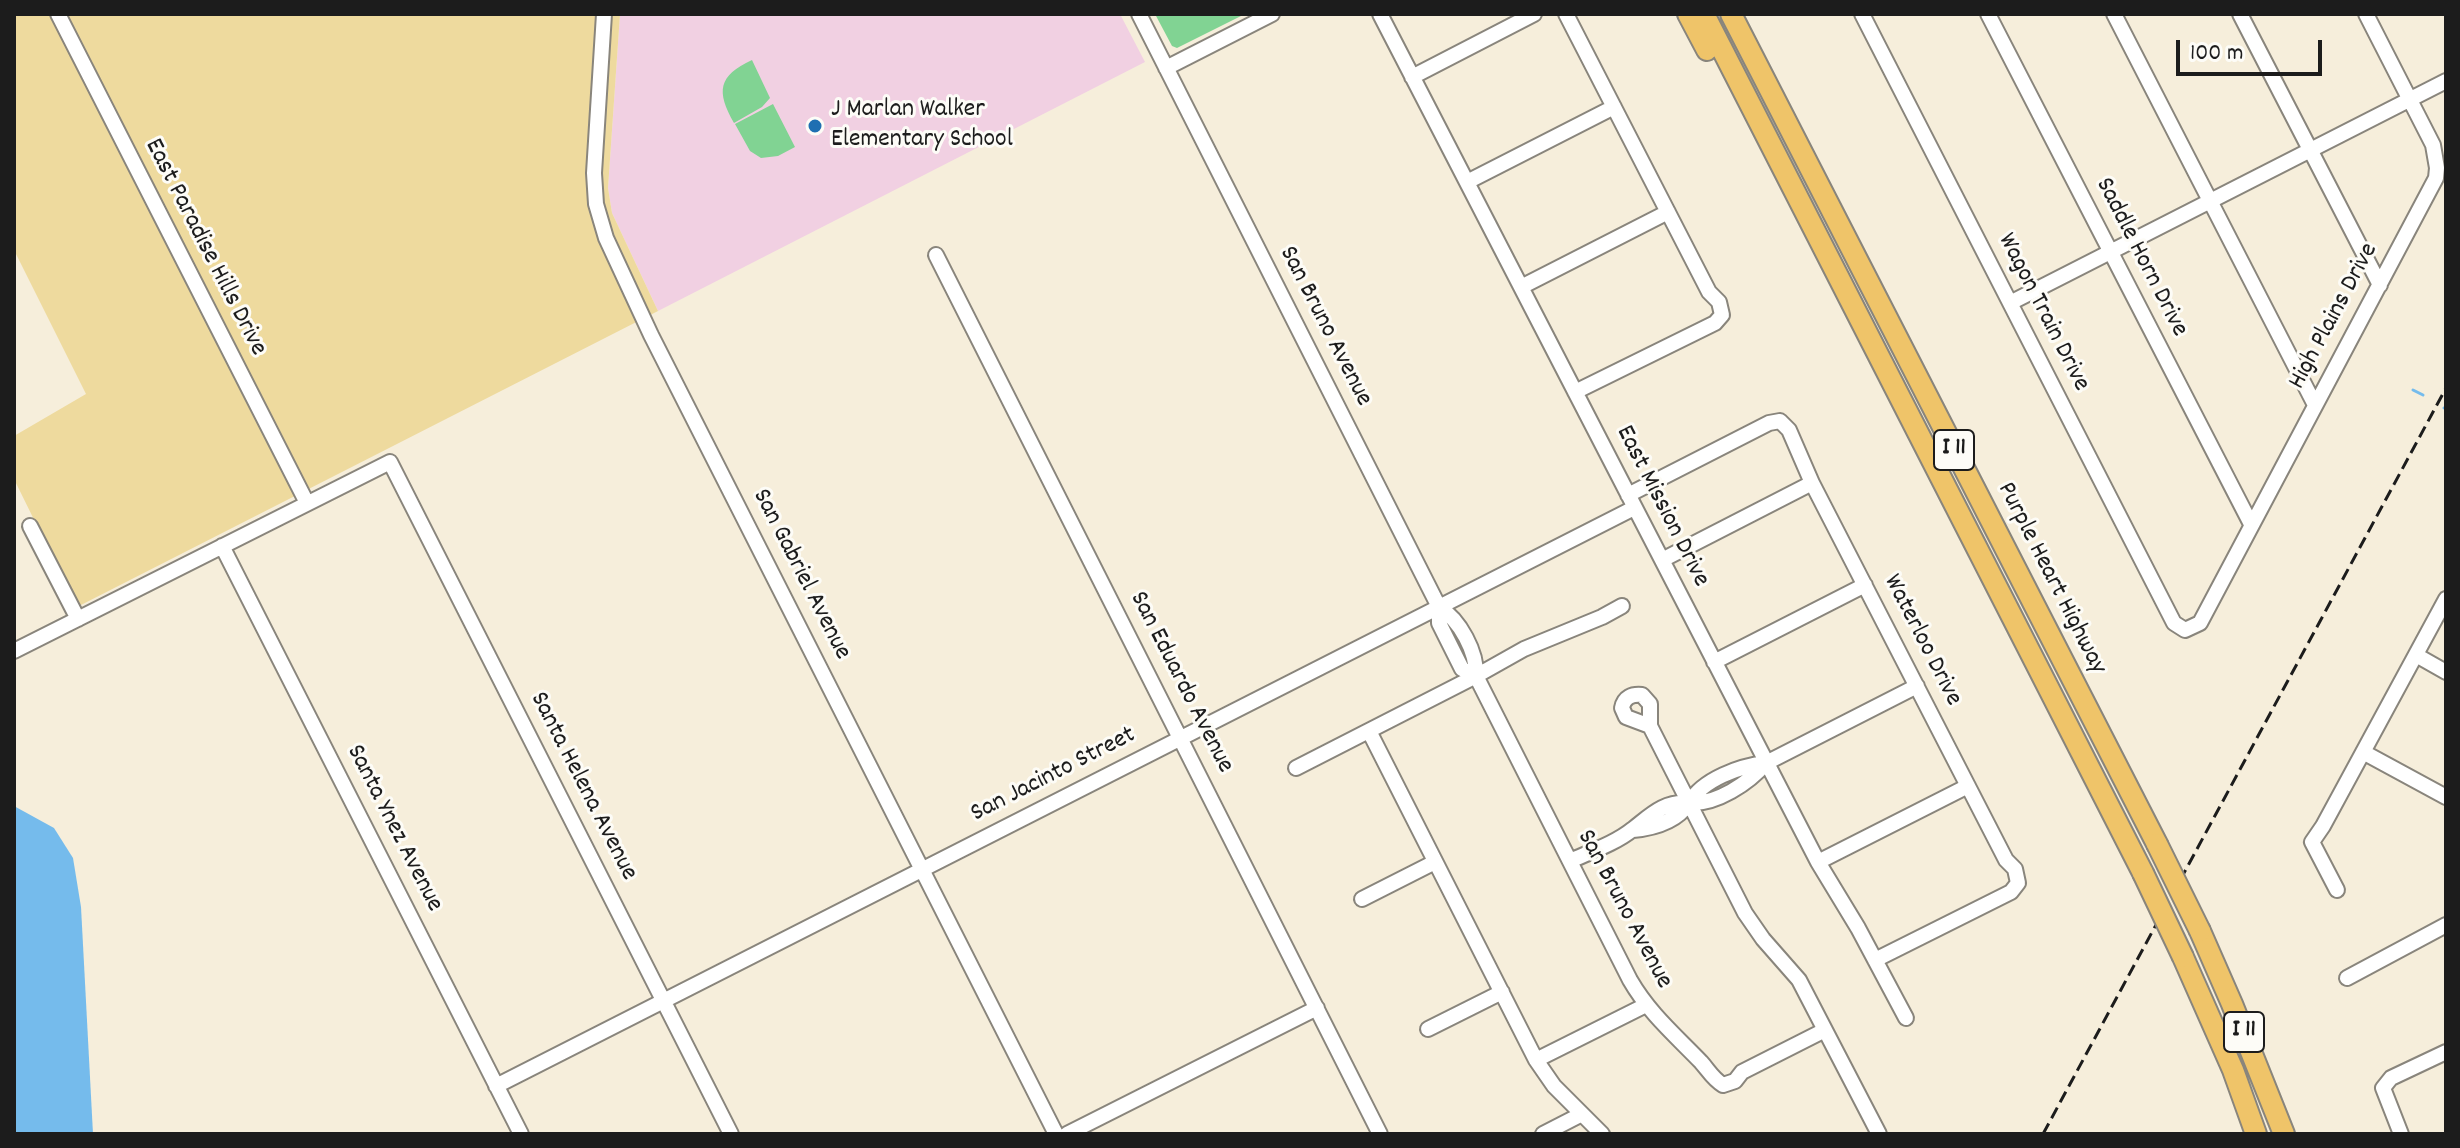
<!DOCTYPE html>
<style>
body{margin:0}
#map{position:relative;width:2460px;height:1148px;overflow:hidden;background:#f6eedb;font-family:Dekko,sans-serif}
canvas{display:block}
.frame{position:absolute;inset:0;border:16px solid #1c1c1c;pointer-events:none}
.scale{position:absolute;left:2176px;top:40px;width:146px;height:36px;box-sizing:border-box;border:4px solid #1c1c1c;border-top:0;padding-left:10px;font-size:24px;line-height:28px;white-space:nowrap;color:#1c1c1c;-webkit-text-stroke:6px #fdfcf7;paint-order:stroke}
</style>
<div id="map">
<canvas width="2460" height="1148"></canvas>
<div class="frame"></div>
<div class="scale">100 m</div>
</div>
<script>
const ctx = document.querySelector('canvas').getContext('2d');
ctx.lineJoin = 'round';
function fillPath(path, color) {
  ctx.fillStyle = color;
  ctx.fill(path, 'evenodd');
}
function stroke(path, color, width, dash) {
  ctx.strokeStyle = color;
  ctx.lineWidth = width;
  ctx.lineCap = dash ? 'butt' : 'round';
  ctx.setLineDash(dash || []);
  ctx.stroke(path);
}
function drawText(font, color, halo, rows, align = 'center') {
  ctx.font = font + ' Dekko,sans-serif';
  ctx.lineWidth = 6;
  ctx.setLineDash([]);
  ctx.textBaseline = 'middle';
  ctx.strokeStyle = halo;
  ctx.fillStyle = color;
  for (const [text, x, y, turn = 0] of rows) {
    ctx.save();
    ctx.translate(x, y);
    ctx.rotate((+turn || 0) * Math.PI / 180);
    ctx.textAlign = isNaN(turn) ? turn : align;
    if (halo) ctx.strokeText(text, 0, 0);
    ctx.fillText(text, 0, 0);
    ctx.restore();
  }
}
fillPath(new Path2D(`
 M 620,14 L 1120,14 L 1145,62 L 658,311 L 612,213 L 608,188 Z`), '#f1d0e2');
fillPath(new Path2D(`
 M 1155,14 L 1245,14 L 1177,48 L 1172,46 Z
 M 752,60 L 770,98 L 762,107 L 734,123 C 716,91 718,76 752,60 Z
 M 773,104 L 795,147 L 778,156 L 761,158 L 750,151 L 735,124 Z`), '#81d393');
fillPath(new Path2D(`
 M 14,14 L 620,14 L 608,188 L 612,213 L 658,311 L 77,607 L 14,479 L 14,436 L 86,394 L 14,250 Z`), '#eeda9e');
fillPath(new Path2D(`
 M 14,806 L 54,828 L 73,858 L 81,907 L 93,1134 L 14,1134 Z`), '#75bbec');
stroke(new Path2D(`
 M 2413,390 L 2423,395
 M 2444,408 L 2446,409`), '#75bbec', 3);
const minor = new Path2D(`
 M 58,14 L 307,503
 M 604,14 L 594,173 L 596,204 L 606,238 L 651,335 L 1056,1134
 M 1139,14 L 1439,607 L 1439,623 L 1462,669 L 1476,676
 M 1380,14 L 1818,862 L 1858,928 L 1906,1018
 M 1566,14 L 1709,292 L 1719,302 L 1722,315 L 1715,323 L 1575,392
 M 1862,14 L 2174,623 L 2185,630 L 2200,623 L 2436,178 L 2437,168 L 2433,145 L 2366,14
 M 1988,14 L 2251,524
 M 2114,14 L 2315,405
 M 2240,14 L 2380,285
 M 1166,68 L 1272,14
 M 1412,77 L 1534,14
 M 1467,182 L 1614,107
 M 936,255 L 1380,1134
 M 1521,287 L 1668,212
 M 2010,303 L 2446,81
 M 1628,495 L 1769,423 L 1780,421 L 1789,430 L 1812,483 L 2006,860 L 2015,869 L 2018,883 L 2011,892 L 1875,960
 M 30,526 L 78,619
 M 222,546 L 521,1134
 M 1662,560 L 1812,483
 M 1439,607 C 1460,620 1477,652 1476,676 L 1630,980 C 1649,1013 1675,1035 1701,1062 C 1709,1071 1713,1079 1723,1085 L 1735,1081 L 1742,1072 L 1825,1030
 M 14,651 L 390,462 L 731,1134
 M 2416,655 L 2446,672
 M 1714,662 L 1865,585
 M 1650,726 L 1626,717 L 1622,708 C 1624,697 1632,694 1642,695 L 1650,704 L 1650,726 L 1745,913 L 1763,939 L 1799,980 L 1879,1134
 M 1369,731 L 1536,1060 L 1554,1086 L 1602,1134
 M 2363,752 L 2446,797
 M 1296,768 L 1476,676 L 1524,649 L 1602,617 L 1622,606
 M 1633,830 C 1654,828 1677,821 1689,803 C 1716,805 1749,783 1766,763
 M 1570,861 C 1590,852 1616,843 1633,829 C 1651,815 1664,801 1689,803 C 1703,779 1740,766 1766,763 L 1917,686
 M 1818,862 L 1968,786
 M 2337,890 L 2312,842 L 2323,826 L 2446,599
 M 1362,899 L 1435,862
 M 2347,978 L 2446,925
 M 1428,1029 L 1502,992
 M 1536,1060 L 1646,1005
 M 496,1086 L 1634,508
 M 1067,1134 L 1317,1008
 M 1543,1134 L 1582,1114
 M 2401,1134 L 2383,1088 L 2391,1078 L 2446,1052`);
const highway = new Path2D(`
 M 1688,14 L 1707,50
 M 1704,14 L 2143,873
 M 1731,14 L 2157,844
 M 2200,931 L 2232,1004 L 2284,1134
 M 2183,957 L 2233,1070 L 2256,1134`);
stroke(minor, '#89857c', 18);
stroke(highway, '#89857c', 24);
stroke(minor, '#fff', 14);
stroke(highway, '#efc469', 20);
stroke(new Path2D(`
 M 2043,1134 L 2446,388`), '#1c1c1c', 3, [12, 6]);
const highwayBridge = new Path2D(`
 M 2157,844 L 2200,931
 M 2143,873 L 2183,957`);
stroke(highwayBridge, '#89857c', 24, []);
stroke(highwayBridge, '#efc469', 20);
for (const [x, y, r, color] of [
 [815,126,8,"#1f6fb2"]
]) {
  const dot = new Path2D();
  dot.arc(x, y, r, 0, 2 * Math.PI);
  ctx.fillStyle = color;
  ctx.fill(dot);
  stroke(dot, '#fdfcf7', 3);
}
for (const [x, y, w] of [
 [1954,450,40],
 [2244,1032,40]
]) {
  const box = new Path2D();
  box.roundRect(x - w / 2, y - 20, w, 40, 6);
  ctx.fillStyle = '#fdfcf7';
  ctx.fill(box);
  stroke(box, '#1c1c1c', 2);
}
drawText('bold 24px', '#1c1c1c', null, [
 ["I 11",1954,450],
 ["I 11",2244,1032]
]);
drawText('26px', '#1c1c1c', '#fdfcf7', [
 ["J Marlan Walker",831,111],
 ["Elementary School",831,141]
], 'left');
drawText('26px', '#1c1c1c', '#fdfcf7', [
 ["East Paradise Hills Drive",204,248,63],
 ["Saddle Horn Drive",2140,258,63],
 ["Wagon Train Drive",2042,313,63],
 ["High Plains Drive",2335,317,-62],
 ["San Bruno Avenue",1324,327,63],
 ["East Mission Drive",1661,507,63],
 ["San Gabriel Avenue",800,575,63],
 ["Purple Heart Highway",2050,579,63],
 ["Waterloo Drive",1921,641,63],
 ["San Eduardo Avenue",1180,683,63],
 ["San Jacinto Street",1054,776,-27],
 ["Santa Helena Avenue",582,787,63],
 ["Santa Ynez Avenue",393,829,63],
 ["San Bruno Avenue",1623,910,62]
]);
</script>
